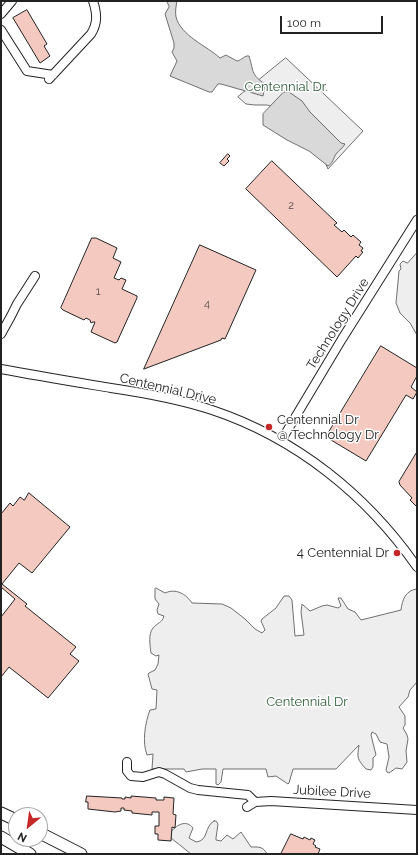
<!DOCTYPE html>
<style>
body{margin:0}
#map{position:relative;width:418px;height:855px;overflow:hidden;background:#fff;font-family:Raleway,sans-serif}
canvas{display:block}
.frame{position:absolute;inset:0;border:2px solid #222;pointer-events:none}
.north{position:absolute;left:8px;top:807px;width:40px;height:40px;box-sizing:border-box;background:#fff;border:1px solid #a7a7a7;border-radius:50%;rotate:209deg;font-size:11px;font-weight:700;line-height:16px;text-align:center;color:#222}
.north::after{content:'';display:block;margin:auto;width:14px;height:18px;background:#c62828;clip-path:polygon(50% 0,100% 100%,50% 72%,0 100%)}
.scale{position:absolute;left:280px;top:16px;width:103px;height:18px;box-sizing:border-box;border:2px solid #222;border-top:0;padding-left:5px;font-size:12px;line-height:14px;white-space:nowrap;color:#222;-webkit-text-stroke:3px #fff;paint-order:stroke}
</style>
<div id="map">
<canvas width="418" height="855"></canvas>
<div class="frame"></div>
<div class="north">N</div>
<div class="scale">100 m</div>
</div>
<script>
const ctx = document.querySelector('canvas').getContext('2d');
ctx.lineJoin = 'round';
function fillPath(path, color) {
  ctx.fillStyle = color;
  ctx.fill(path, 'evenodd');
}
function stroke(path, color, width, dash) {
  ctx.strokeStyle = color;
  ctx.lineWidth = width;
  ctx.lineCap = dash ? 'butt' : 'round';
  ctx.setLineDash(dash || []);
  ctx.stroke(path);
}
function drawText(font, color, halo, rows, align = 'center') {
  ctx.font = font + ' Raleway,sans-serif';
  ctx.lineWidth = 3;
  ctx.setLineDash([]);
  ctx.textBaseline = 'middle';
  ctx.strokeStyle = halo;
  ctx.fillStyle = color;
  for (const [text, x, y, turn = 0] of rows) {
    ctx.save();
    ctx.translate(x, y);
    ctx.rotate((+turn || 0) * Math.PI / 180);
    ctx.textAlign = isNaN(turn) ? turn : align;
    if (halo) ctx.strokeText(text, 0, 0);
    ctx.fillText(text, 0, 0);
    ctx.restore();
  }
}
const green = new Path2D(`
 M 286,58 L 363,131 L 328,169 L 322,155 L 278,108 L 267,105 L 255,105 L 246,104 L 238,97 Z
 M 417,253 L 417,335 L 410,323 L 400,313 L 396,303 L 399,271 L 401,269 L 400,264 L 403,261 L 407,263 Z
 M 156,588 L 165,593 C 176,588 186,594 192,603 L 222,604 L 231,608 L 245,619 L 255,629 L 262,633 L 265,630 L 261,621 L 262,619 L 276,608 L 284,596 L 289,596 L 292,600 L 295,636 L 304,635 L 301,612 L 302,604 L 310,611 L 322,606 L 327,605 L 338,608 L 341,606 L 338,598 L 341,598 L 348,609 L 355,612 L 361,620 L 401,610 C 402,600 406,590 417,589 L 417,682 L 410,690 L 408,697 L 399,707 L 405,716 L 405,725 L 403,728 L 407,735 L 408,739 L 406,751 L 407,762 L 402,769 L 396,768 L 389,773 L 387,772 L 386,770 L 389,757 L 387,744 L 380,742 L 376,734 L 372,732 L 371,735 L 376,755 L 373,758 L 373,767 L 371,770 L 366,769 C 357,759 357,758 359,745 L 336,769 L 293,769 L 289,783 L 288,784 L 276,776 L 268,777 L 266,769 L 223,769 L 221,782 L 218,785 L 216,784 L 216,769 L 202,769 L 186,772 L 184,769 L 152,769 L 153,754 L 147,755 C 142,742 145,723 150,710 L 156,709 L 157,690 L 152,689 L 148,674 L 149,673 L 155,670 L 158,664 L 159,655 L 156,656 L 151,653 C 150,645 148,634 153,628 C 157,623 162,623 164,616 L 158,614 L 157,610 L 159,604 L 155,599 L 155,589 Z
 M 214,821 L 216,821 L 218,824 L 216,838 L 216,840 L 221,841 L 227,835 L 233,839 L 241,832 L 251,847 C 258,847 263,846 267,854 L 191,854 L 171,838 L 170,833 C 176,825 186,819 193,828 L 189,838 L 196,842 C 209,841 204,826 214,821 Z`);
fillPath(green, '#eee');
stroke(green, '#6f6f6f', 1);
const water = new Path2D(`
 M 167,1 L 177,1 C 176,6 175,12 176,17 C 181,36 207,46 220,58 L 226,55 L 237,61 C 242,60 245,55 249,56 C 254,71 250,74 265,84 L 263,96 L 221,84 L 218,84 L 212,92 L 209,92 L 170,76 L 177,61 L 172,52 L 174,48 L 174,43 L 165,14 L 169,7 Z
 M 284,92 L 289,92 L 302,101 L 310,112 L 341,143 L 345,144 C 343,148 339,150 336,154 C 333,159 333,163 328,166 L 309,151 L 287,140 L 263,125 L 263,114 Z`);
fillPath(water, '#d9d9d9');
stroke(water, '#6f6f6f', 1);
const building = new Path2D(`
 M 27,10 L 47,44 L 44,46 L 50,56 L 40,63 L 13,18 Z
 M 228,154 L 230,156 L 227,159 L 229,161 L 224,166 L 220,163 Z
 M 272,161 L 337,223 L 334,225 L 342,232 L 344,230 L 351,237 L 353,235 L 361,242 L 359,245 L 363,248 L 361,251 L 363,252 L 358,258 L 356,256 L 337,277 L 246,189 Z
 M 92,238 L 96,238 L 117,248 L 113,258 L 121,262 L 114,278 L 119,280 L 121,278 L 126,280 L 122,289 L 137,296 L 137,298 L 117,342 L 115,343 L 91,332 L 95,322 L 93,322 L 91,323 L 90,320 L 86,318 L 84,320 L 63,310 L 61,308 Z
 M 200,245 L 256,270 L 225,339 L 222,338 L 221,340 L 144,369 Z
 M 381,346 L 417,368 L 417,376 L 411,387 L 417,392 L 413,399 L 406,395 L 366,461 L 326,437 Z
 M 417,452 L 417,507 L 410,500 L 412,498 L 400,485 L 399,482 Z
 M 29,493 L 70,527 L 32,573 L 19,563 L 2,584 L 27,604 L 25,606 L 76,647 L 70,654 L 79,661 L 48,698 L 9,667 L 1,677 L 1,617 L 15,599 L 1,587 L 1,514 L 10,503 L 13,506 L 20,497 L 24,500 Z
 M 87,796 L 122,798 L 122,799 L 125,799 L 125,797 L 131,798 L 131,796 L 156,798 L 156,800 L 164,800 L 164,797 L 174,798 L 173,814 L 176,815 L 175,828 L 172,827 L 171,841 L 158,840 L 158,834 L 155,834 L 155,826 L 159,826 L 159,812 L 152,812 L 152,815 L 132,813 L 132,811 L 124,810 L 124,808 L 121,808 L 121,811 L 115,812 L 88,809 L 88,802 L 86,802 Z
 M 291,834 L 303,839 L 304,837 L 310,840 L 311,838 L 315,840 L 313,844 L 316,846 L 315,847 L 320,849 L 318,854 L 281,854 Z`);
fillPath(building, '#f3c9c0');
stroke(building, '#222', 1);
const minor = new Path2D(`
 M 1,14 L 12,1
 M 1,30 L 27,71 L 53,75
 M 49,79 L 91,34 C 98,23 97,13 93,1
 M 1,334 L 11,316 L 17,304 L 35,276
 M 1,369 C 38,376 75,382 111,388 C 145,393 179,399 212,410 C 296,438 367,495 417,567
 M 281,441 L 342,339 L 417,220
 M 127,762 L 127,771 L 131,776 L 143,777 L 159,772 L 165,774 L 190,788 L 198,790 L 248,795 L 255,802
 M 247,807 L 255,802 L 271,801 L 417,810`);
const highway = new Path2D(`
 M 1,813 L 16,820
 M 40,833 L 81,854
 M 1,837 L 30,854`);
stroke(minor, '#222', 10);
stroke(highway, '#222', 13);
stroke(minor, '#fff', 8);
stroke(highway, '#fff', 11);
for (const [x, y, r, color] of [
 [269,427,4,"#c62828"],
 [397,553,4,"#c62828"]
]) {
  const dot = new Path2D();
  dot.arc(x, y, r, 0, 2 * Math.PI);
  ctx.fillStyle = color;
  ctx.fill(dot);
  stroke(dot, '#fff', 1.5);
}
drawText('11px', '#564c4a', null, [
 ["2",291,206],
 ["1",98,292],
 ["4",207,304]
]);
drawText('13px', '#2f5e38', '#fff', [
 ["Centennial Dr.",286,87],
 ["Centennial Dr",307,702]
]);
drawText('13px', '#222', '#fff', [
 ["Technology Drive",338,324,-58],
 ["Centennial Drive",168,389,13],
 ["Jubilee Drive",332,792,3]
]);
drawText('13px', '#222', '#fff', [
 ["Centennial Dr",277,420],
 ["@ Technology Dr",277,435],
 ["4 Centennial Dr",389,553,"right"]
], 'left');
</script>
